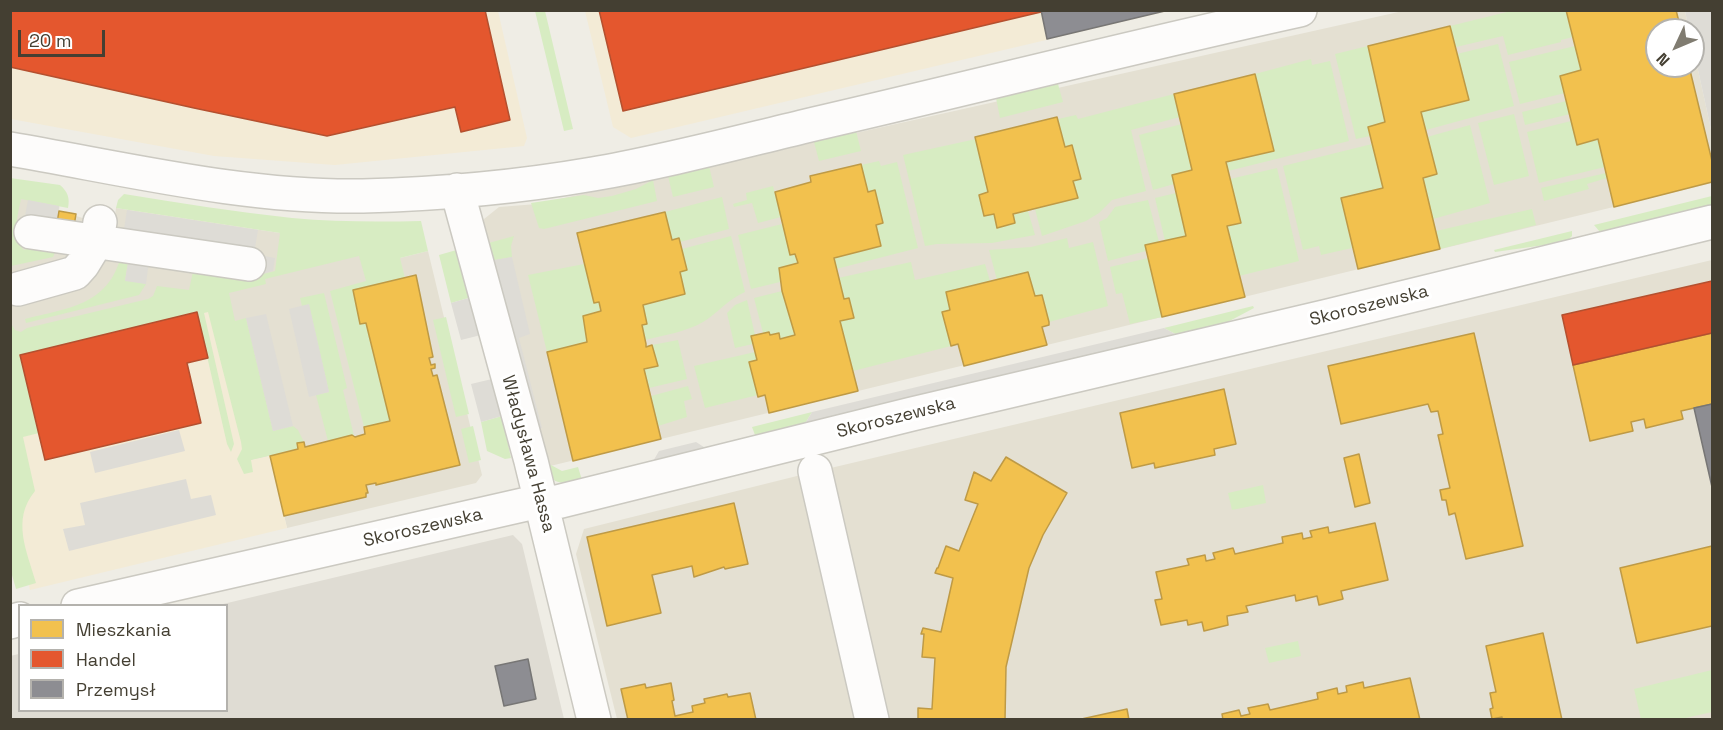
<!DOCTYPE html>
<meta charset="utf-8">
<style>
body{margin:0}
#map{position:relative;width:1723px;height:730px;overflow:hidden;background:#efede5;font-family:"Space Grotesk",sans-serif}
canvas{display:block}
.frame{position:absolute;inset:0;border:12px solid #443f32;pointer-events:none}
.legend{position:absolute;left:18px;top:604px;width:210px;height:108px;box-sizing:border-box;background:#fff;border:2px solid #b4b2ad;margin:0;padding:8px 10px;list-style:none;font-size:18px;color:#443f32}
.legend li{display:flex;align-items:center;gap:12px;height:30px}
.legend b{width:30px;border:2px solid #b4b2ad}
.north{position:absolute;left:1645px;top:18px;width:60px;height:60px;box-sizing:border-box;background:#fff;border:2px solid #b4b2ad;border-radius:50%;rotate:226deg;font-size:16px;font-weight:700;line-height:24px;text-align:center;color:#443f32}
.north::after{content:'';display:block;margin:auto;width:21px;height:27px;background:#807c71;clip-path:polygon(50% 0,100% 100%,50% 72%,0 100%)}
.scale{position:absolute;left:18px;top:30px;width:87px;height:27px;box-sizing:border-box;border:3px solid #443f32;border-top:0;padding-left:8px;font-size:18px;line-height:21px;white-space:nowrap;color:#443f32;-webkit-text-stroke:4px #fff;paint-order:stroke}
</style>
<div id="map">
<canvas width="1723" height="730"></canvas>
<div class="frame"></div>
<ul class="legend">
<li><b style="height:16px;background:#f2c14e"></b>Mieszkania</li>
<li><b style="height:16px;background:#e4572e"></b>Handel</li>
<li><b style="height:16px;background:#8d8d92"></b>Przemysł</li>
</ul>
<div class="north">N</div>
<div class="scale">20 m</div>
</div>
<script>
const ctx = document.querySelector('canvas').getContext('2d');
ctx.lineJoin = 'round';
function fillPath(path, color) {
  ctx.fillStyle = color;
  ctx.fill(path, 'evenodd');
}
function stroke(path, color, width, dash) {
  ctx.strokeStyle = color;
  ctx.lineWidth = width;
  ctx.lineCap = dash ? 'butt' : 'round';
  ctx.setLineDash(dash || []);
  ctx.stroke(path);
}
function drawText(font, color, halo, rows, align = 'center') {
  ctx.font = font + ' "Space Grotesk",sans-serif';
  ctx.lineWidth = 6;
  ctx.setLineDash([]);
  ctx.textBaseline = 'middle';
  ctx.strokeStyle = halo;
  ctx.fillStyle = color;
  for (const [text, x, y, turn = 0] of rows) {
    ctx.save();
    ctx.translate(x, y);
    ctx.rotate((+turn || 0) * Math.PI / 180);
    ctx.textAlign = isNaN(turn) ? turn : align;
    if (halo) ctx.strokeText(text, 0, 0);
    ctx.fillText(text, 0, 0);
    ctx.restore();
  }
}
fillPath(new Path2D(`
 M 1403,11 L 1685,11 L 1689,30 L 1657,30 L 1657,66 L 1693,66 L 1693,47 L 1712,134 L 1712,183 L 542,468 L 484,247 L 484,219 L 499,207 L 537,204 Z
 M 10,191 L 60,199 L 59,211 L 86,219 L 114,223 L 116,208 L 280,233 L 400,258 L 428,251 L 482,475 L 476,483 L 287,528 L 270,456 L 251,460 L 11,339 Z
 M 1712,260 L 1712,719 L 617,719 L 576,554 L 584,529 L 801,475 Z`), '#e4e0d2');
fillPath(new Path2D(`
 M 10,11 L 498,11 L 527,138 L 524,146 L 335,165 L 214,156 L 11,119 Z
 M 585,11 L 1169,11 L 631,138 L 613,127 Z
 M 206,293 L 251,460 L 270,456 L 287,528 L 30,590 L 11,505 L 10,339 Z`), '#f3ebd6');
fillPath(new Path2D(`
 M 513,535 L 522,544 L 564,719 L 11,719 L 10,656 L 19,654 L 20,710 L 226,710 L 226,606 L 219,605 Z`), '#dfdcd3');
fillPath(new Path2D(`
 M 535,11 L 545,11 L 573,129 L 564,131 Z
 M 1511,11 L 1566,11 L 1573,37 L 1561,40 L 1561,42 L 1508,55 L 1503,36 L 1456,47 L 1450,26 Z
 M 1498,44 L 1514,106 L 1426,130 L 1421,112 L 1468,100 L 1457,54 Z
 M 1368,46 L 1385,122 L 1368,127 L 1370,136 L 1356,139 L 1335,54 Z
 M 1575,46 L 1581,70 L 1560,76 L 1565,93 L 1520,104 L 1509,62 Z
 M 1311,59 L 1312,65 L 1330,61 L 1349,141 L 1228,171 L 1226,162 L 1274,150 L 1255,74 Z
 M 1058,84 L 1063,102 L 1000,118 L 996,98 Z
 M 1174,94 L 1180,117 L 1131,130 L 1146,191 L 1112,200 L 1099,213 L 1086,221 L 1042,236 L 1035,209 L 1077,198 L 1073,181 L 1081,179 L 1065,147 L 1058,119 L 1076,115 L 1078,119 Z
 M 1566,101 L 1570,114 L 1525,125 L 1522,112 Z
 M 1514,114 L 1529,176 L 1494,185 L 1478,123 Z
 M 1571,121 L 1577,145 L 1598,139 L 1605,167 L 1539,183 L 1527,132 Z
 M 1182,124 L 1192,170 L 1173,175 L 1174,184 L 1153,190 L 1139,135 Z
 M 1470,125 L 1490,203 L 1433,219 L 1423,178 L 1437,174 L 1427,137 Z
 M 856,131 L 861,151 L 819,161 L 814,142 Z
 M 976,139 L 988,192 L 979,195 L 984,216 L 994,214 L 997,228 L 1015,223 L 1013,214 L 1028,211 L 1035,235 L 992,243 L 937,244 L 925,246 L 903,155 Z
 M 1372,144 L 1383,188 L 1341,198 L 1352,248 L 1321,255 L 1319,246 L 1303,250 L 1283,166 Z
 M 879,161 L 881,166 L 897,162 L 918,248 L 836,269 L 834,258 L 881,246 L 876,225 L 883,222 L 875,190 L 868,192 L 861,165 Z
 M 709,166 L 714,187 L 673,197 L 668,176 Z
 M 1277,168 L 1299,261 L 1239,276 L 1227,226 L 1240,223 L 1230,179 Z
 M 1606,173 L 1607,178 L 1587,184 L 1589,189 L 1544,201 L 1541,188 Z
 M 10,178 L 60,185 C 68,192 70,198 68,208 L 21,199 C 18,214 11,238 24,250 L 28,248 L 57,248 L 53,257 L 11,266 Z
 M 653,180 L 657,201 L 544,229 L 539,228 L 531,203 L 584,195 L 598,198 L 612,196 L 636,189 Z
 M 773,186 L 781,217 L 758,223 L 752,203 L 734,207 L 733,204 L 747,200 L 746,193 Z
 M 1176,193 L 1186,236 L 1165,241 L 1155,198 Z
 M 124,194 C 180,203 236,212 292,218 C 335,222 378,222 421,221 L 428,251 L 400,258 L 405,278 L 353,291 L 360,324 L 366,323 L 390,421 L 364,427 L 330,291 L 366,281 L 359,256 L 265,279 L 266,284 L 229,293 L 235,321 L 246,318 L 273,431 L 293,426 L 298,430 L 304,442 L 297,443 L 298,449 L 251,460 L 253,472 L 244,474 L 237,459 L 242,449 L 241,442 L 208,312 L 204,313 L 234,444 L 231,452 L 227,444 L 197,312 L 20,355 L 39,433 L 23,437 L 35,491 C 11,520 27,551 36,583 L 16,589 L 10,568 L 10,322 L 15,330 L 21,332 L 27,328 L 148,299 L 153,296 L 157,286 L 189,290 L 194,267 L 251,277 L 275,271 L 280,233 L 116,208 L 118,200 Z
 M 1712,196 L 1712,206 L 1605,233 L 1600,232 L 1594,225 Z
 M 722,197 L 729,229 L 680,242 L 679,238 L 672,240 L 665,212 Z
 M 1148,200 L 1159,242 L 1145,245 L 1146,251 L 1108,261 L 1099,222 L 1107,218 L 1115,207 Z
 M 1532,209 L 1536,225 L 1440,249 L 1436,231 Z
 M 782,224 L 790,255 L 795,254 L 798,263 L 780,282 L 751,289 L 738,235 Z
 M 1572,231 L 1572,236 L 1566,242 L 1495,252 L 1494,250 Z
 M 514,236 L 511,246 L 512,257 L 489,261 L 485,244 Z
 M 731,236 L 745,292 C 728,299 718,313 703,322 C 686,332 664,335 645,340 L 642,325 L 647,323 L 643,305 L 685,294 L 680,272 L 687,270 L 682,249 Z
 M 1067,238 L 1069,248 L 1093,242 L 1108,306 L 1049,322 L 1042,295 L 1035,296 L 1028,272 L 997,280 L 989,250 L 1031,247 Z
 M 460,249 L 472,297 L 451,303 L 439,255 Z
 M 121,256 L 129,257 L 125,280 L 146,284 L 139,295 L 26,323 L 25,319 C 67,308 108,306 121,256 Z
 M 1148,258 L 1162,317 L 1130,324 L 1122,293 L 1116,294 L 1110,267 Z
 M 911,262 L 915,280 L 985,264 L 990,281 L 946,292 L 950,310 L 943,312 L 951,346 L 853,371 L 840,321 L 854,318 L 849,298 L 844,299 L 838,278 Z
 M 584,264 L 594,303 L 599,302 L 601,311 L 583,316 L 587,342 L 547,352 L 528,275 Z
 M 782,291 L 795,335 L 780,339 L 779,333 L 770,335 L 768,332 L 763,333 L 754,298 Z
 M 324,293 L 347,388 L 343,390 L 354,436 L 330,441 L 328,441 L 316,395 L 329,392 L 309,305 L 302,306 L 300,298 Z
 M 747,300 L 755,335 L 751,336 L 753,344 L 735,348 L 727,313 L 735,305 Z
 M 1253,306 L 1254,308 L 1222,325 L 1179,336 L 1164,328 Z
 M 446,317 L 469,414 L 456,417 L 433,320 Z
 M 678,340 L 687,379 L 649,388 L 644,369 L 658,365 L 652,345 Z
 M 755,352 L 757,360 L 758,395 L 705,408 L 694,366 Z
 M 688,386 L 692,399 L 684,401 L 687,417 L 658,426 L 651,396 Z
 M 812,412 L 803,427 L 760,437 L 755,435 L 752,427 Z
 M 502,416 L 511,458 L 505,459 L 487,451 L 481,422 Z
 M 473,426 L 481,460 L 469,463 L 461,429 Z
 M 551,465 L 562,471 L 578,467 L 582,480 C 561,484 555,486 542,467 Z
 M 1263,485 L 1266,503 L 1232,510 L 1228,493 Z
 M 1298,641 L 1301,656 L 1269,663 L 1265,648 Z
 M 1712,670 L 1712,712 L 1681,719 L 1641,719 L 1634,689 Z`), '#d7ecc2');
fillPath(new Path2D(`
 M 1685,11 L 1712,11 L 1712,134 L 1693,47 L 1693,30 L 1689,30 Z
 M 28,200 L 59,206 L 56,226 L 24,221 Z
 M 127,210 L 258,230 L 254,254 L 275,258 L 273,271 L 251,277 L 149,261 L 146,284 L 125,281 L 129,257 L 123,235 Z
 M 512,257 L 530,334 L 519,338 L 542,428 L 531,430 L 489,261 Z
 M 472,297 L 481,335 L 461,340 L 451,303 Z
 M 309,304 L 329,392 L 309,397 L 289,309 Z
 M 266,314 L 293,426 L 273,431 L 246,318 Z
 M 1164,328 L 1179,336 L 803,427 L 812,412 Z
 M 492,379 L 502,416 L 481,422 L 471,384 Z
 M 179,430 L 185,451 L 95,473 L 90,452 Z
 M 696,442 L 707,449 L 652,463 L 659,451 Z
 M 186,479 L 191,499 L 211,495 L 216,515 L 69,551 L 63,529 L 85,525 L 80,503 Z`), '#dedcd6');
const homes = new Path2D(`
 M 1566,10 L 1676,10 L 1681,30 L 1657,30 L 1657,66 L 1689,66 L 1712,161 L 1712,182 L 1614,207 L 1598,139 L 1577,145 L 1560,76 L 1581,70 Z
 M 1450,26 L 1469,100 L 1421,112 L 1437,174 L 1423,178 L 1440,249 L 1358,269 L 1341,198 L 1383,188 L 1368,127 L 1385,122 L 1368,46 Z
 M 1255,74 L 1274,151 L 1226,162 L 1241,223 L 1227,226 L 1245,297 L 1162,317 L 1145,245 L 1186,236 L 1172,175 L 1192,170 L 1174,94 Z
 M 1057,117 L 1065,147 L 1072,145 L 1081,179 L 1073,181 L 1078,198 L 1013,214 L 1015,223 L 997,228 L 994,214 L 984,216 L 979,195 L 988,192 L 975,137 Z
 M 861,164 L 868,192 L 875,190 L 883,223 L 876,225 L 881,246 L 834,258 L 844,299 L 849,298 L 854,318 L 840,321 L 858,391 L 769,413 L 765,395 L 758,397 L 749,362 L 757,360 L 751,336 L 769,332 L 770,335 L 779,333 L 780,339 L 795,335 L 782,291 L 779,268 L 798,263 L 795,254 L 790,255 L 775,192 L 811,182 L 810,176 Z
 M 59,211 L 76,214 L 74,226 L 57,223 Z
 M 665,212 L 672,240 L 679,238 L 687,270 L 680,272 L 685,294 L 643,305 L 647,324 L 642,325 L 646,344 L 646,347 L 652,345 L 658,366 L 644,369 L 661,439 L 573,461 L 547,352 L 587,342 L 583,316 L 601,311 L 599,302 L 594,303 L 577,233 Z
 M 1028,272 L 1035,296 L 1042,295 L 1049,322 L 1049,325 L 1042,327 L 1047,345 L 964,366 L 958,344 L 951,346 L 942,312 L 950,310 L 946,292 Z
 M 416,275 L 433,357 L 429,358 L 431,365 L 435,364 L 435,368 L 431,369 L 433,376 L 437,375 L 460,465 L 376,485 L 376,483 L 366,485 L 368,493 L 366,493 L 366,497 L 284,516 L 270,456 L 298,449 L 297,443 L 304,442 L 305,447 L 352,435 L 355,437 L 365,434 L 364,427 L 390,421 L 366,323 L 360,324 L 353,290 Z
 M 1474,333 L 1523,546 L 1466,559 L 1455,513 L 1449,515 L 1446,500 L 1442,500 L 1440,490 L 1450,488 L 1438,435 L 1443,434 L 1438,411 L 1431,412 L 1428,404 L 1341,424 L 1328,366 Z
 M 1712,333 L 1712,404 L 1681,411 L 1683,419 L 1646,428 L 1644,419 L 1631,422 L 1633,431 L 1590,441 L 1573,365 Z
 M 1224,389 L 1236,444 L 1214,449 L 1215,455 L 1155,468 L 1154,463 L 1132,468 L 1120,413 Z
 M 1359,454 L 1370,503 L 1355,507 L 1344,458 Z
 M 1006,457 L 1067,493 L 1043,535 L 1029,568 L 1006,667 L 1005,720 L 918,720 L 918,708 L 932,709 L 935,658 L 922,657 L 924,634 L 921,634 L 923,628 L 941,632 L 953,578 L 935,573 L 937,568 L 938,568 L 946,546 L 959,551 L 978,504 L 965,500 L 974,472 L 991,481 Z
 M 734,503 L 748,564 L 725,569 L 724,567 L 694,577 L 692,566 L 652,575 L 661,613 L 607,626 L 587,537 Z
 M 1375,523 L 1388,580 L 1341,591 L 1343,599 L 1319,605 L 1317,596 L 1296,601 L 1295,595 L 1246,606 L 1248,612 L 1227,616 L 1228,625 L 1204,631 L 1202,622 L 1188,625 L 1187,620 L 1161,625 L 1155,600 L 1162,599 L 1156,572 L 1189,565 L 1187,559 L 1205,555 L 1206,561 L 1215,559 L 1213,553 L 1233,548 L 1235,554 L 1283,543 L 1282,537 L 1302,533 L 1303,539 L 1312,537 L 1310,531 L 1328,527 L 1329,533 Z
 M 1712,546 L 1712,626 L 1637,643 L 1620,568 Z
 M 1543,633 L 1562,720 L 1502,720 L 1502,717 L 1492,719 L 1490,709 L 1493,708 L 1490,693 L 1496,692 L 1486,646 Z
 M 1410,678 L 1420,720 L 1223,720 L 1222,714 L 1239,710 L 1241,716 L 1250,714 L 1248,708 L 1268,704 L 1270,710 L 1318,699 L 1317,693 L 1337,688 L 1338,694 L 1347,692 L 1346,686 L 1363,682 L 1364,688 Z
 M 671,683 L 674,700 L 672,701 L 675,716 L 693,712 L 692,706 L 705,703 L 704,699 L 727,694 L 728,697 L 750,693 L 756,720 L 628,720 L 621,689 L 645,684 L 646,688 Z
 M 1127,709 L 1129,720 L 1077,720 Z`);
fillPath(homes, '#f2c14e');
stroke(homes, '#be9a46', 1.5);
const shops = new Path2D(`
 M 10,10 L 485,10 L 510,120 L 461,132 L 455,107 L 327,136 L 194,108 L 10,67 Z
 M 599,10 L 1041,10 L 1041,12 L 623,111 Z
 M 1712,281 L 1712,333 L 1573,365 L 1562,315 Z
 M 197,312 L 208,358 L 187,363 L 201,423 L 45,460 L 20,355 Z`);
fillPath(shops, '#e4572e');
stroke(shops, '#b4502f', 1.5);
const industry = new Path2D(`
 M 1041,10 L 1169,10 L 1047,39 Z
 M 1712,404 L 1712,487 L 1694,408 Z
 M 528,659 L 536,699 L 504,706 L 495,666 Z`);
fillPath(industry, '#8d8d92');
stroke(industry, '#777675', 1.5);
const minor = new Path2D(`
 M 10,149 C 127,169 245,198 363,196 C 440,194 518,187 593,174 C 664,162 735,143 806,126 C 971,88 1135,46 1300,10
 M 457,190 L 531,461 L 594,720
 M 31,232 L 249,264
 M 18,289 L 75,273 L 83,264 L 97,241 L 100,222
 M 815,471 L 872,720
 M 78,606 L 540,501 L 557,502 L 912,414 L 1328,316 L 1712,222
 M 10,622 L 20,619`);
stroke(minor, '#cbc9c1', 36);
stroke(minor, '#fdfcfb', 33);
drawText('18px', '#443f32', '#fff', [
 ["Skoroszewska",1369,306,-14],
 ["Skoroszewska",896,418,-14],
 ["Władysława Hassa",528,454,75],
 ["Skoroszewska",423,528,-13]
]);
</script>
